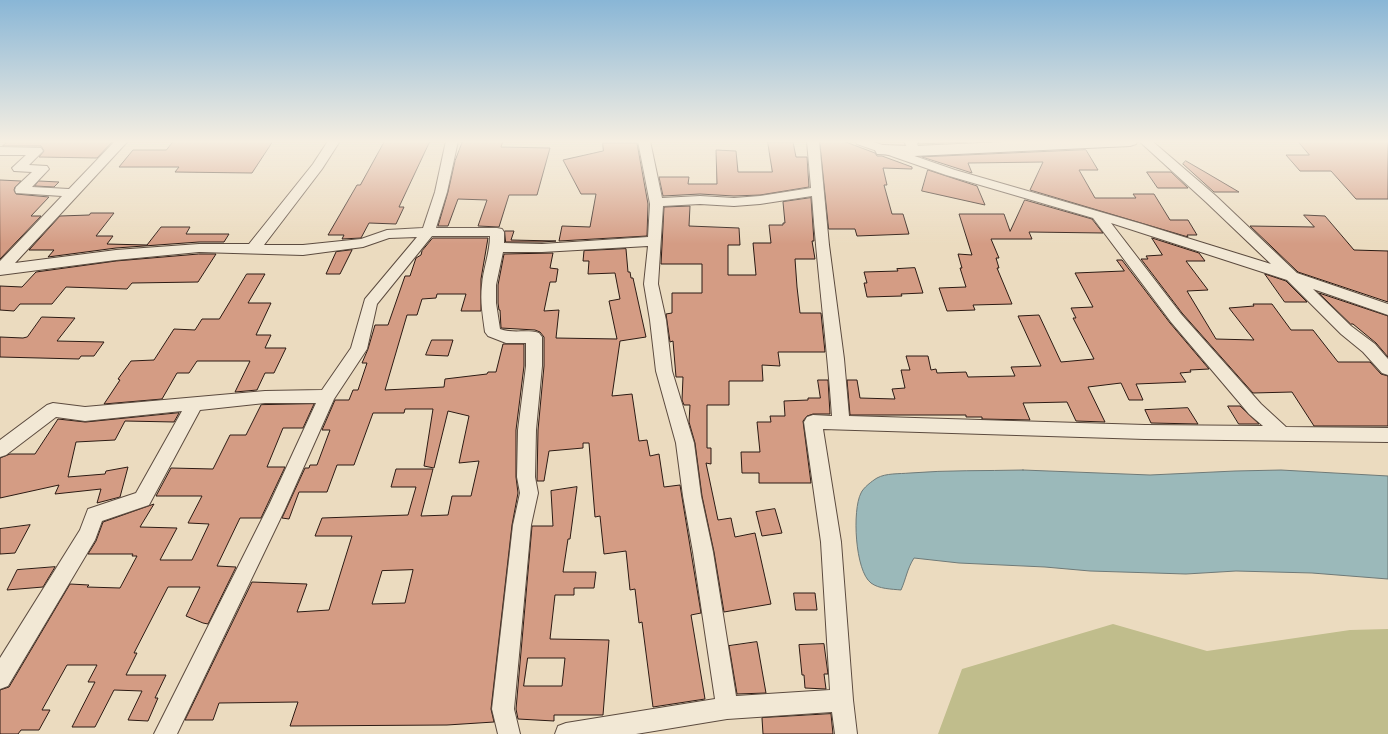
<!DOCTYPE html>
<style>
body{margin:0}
canvas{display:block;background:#ebdbbf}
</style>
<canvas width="1388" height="734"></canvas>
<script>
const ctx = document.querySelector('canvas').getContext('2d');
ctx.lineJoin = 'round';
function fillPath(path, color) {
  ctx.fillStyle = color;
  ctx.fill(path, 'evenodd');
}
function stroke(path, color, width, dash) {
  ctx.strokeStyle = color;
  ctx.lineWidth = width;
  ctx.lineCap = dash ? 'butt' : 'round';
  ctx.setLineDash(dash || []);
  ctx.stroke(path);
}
fillPath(new Path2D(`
 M 1113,624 L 1207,651 L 1350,630 L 1388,629 L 1388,734 L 938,734 L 962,669 Z`), '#c0bd8c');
const water = new Path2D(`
 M 1023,470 L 1150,475 L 1235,471 L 1281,470 L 1388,476 L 1388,579 L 1312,573 L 1236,571 L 1186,574 L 1090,571 L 1045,567 L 959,563 L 914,558 C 907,569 906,579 901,590 C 891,589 879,589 871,583 C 855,571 852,510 861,493 C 863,488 872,481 877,478 C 886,473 899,474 910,473 C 947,470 985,471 1023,470 Z`);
fillPath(water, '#9bb9ba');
stroke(water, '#6f7a78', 1);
const building = new Path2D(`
 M 8,141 L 113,141 L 97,158 L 39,157 L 44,151 L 41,146 L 3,146 Z
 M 174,141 L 273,141 L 252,173 L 175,172 L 179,167 L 119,167 L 133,150 L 166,150 Z
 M 385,141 L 430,141 L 399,207 L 404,207 L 396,224 L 369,223 L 361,238 L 342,239 L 344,235 L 328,235 L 357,185 L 360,185 Z
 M 463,141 L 503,141 L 501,147 L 550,148 L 537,195 L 509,195 L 499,227 L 478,226 L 487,200 L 458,199 L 448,226 L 438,226 L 448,192 L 455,161 Z
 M 820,141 L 843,141 L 875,153 L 877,156 L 882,156 L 912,167 L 912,169 L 883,168 L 887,185 L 884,185 L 892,214 L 903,214 L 909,234 L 857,236 L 855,229 L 829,229 Z
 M 918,141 L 970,141 L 970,142 L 919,144 Z
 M 1298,141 L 1388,141 L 1388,199 L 1356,199 L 1331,171 L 1300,171 L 1286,155 L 1309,155 Z
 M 768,142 L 793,142 L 796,157 L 807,157 L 809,187 L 760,195 L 734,196 L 700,194 L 663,196 L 659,177 L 689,177 L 688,184 L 717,184 L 716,150 L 736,151 L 738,172 L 772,172 Z
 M 603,143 L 637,143 L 648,204 L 647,236 L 559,241 L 562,226 L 590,227 L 596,194 L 581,194 L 563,160 L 603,151 Z
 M 1086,150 L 1098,170 L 1079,170 L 1095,198 L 1136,198 L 1133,194 L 1154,194 L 1170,220 L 1188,220 L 1197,235 L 1187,235 L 1188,237 L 1030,190 L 1043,162 L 968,163 L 972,173 L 922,157 Z
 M 1186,161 L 1205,172 L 1239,192 L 1214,192 L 1183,164 Z
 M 928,170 L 977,186 L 985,205 L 922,191 Z
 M 1147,172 L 1171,172 L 1188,188 L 1158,188 Z
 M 0,180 L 21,181 L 15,187 L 14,190 L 16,194 L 49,197 L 31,216 L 41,216 L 0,259 Z
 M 39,181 L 59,182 L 54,187 L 35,186 Z
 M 811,198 L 814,241 L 812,241 L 815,259 L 795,259 L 797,287 L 800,313 L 821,313 L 825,352 L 778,352 L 780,366 L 762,365 L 763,381 L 729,381 L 729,405 L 707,405 L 707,448 L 711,448 L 711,464 L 706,463 L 718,520 L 731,518 L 735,537 L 755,533 L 771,604 L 724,612 L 714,552 L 702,496 L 695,443 L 689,422 L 690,405 L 684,405 L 682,400 L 683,377 L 676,377 L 673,341 L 670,342 L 666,314 L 672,313 L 672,293 L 702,293 L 702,264 L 661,264 L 664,207 L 690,206 L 689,226 L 739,228 L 740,245 L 728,245 L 728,275 L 756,275 L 753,243 L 771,243 L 769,225 L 783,225 L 783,223 L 785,223 L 783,202 Z
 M 1025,200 L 1092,219 L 1103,233 L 1029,232 L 1032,239 L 991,239 L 999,258 L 996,258 L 999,268 L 997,268 L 1012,304 L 973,305 L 975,310 L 947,311 L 939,288 L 966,287 L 960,268 L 962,268 L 958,254 L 972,255 L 959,214 L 1004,214 L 1010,231 Z
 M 91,213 L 114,213 L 96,236 L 113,236 L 107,244 L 147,245 L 161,227 L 190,227 L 186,234 L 229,234 L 224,242 L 199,242 L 116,248 L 48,257 L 54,250 L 29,250 L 60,216 L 89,215 Z
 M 1304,215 L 1325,216 L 1354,250 L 1388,251 L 1388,302 L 1298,272 L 1250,226 L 1314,227 Z
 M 505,231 L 514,231 L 511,240 L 556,241 L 542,242 L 506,242 Z
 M 433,238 L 488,238 L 481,279 L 481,311 L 461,311 L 466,294 L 437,294 L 436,298 L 422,299 L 417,315 L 407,315 L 385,390 L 444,387 L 445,379 L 487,374 L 488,372 L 496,372 L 503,344 L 524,344 L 524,366 L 516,430 L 516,477 L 518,493 L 512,525 L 491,709 L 494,722 L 447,725 L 290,726 L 298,702 L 219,703 L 213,720 L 185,720 L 252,582 L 307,584 L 297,612 L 329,610 L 352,536 L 315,536 L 322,518 L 408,515 L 416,487 L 391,487 L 396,469 L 433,469 L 421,516 L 448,515 L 452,496 L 471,496 L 479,461 L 459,463 L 469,416 L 448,411 L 434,468 L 424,466 L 433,409 L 405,409 L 404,413 L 373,413 L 354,465 L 337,465 L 327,492 L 299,492 L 289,519 L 282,518 L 305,468 L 309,468 L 310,465 L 317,465 L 330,430 L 322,430 L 335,400 L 349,400 L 353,390 L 358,390 L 367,363 L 362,363 L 368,349 L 375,325 L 388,325 L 405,276 L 410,276 L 416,258 L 421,255 L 422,251 ZM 413,570 L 405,603 L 372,604 L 382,571 Z
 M 1152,238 L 1199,253 L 1205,261 L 1186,261 L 1208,290 L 1187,291 L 1216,339 L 1254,340 L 1229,308 L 1254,306 L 1253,304 L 1272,304 L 1291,330 L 1313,330 L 1338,362 L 1370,362 L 1381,374 L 1388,376 L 1388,426 L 1314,426 L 1292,392 L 1253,393 L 1182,313 L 1141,259 L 1148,259 L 1146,256 L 1162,255 Z
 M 626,249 L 628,272 L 630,272 L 631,278 L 633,278 L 646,337 L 620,341 L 612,396 L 632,394 L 639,441 L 647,440 L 650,456 L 659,454 L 664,487 L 680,485 L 701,613 L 691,615 L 705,699 L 653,707 L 642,622 L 639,623 L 635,589 L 630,590 L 626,551 L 604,554 L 600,516 L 595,517 L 589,443 L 583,443 L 583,448 L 549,451 L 544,481 L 537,481 L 538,430 L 544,366 L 544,337 L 540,332 L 535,330 L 501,328 L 500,310 L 499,310 L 498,303 L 498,285 L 504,254 L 553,253 L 550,268 L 558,269 L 556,282 L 550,282 L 544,311 L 559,310 L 556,338 L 617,339 L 609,301 L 620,299 L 615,273 L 588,274 L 589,261 L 583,261 L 584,251 Z
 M 352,250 L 340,274 L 326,274 L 336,252 Z
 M 199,254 L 216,254 L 198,282 L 132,283 L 127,289 L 66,287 L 52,304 L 20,304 L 14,311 L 0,310 L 0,286 L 22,287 L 36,272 L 116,261 Z
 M 1117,260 L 1122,260 L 1170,323 L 1209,369 L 1190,370 L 1191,372 L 1180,373 L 1186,382 L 1136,384 L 1143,400 L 1129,400 L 1121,383 L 1088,387 L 1105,422 L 1076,421 L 1067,402 L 1023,403 L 1030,420 L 982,419 L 982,417 L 966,417 L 966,415 L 850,415 L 847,380 L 857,380 L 860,398 L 895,399 L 892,389 L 905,388 L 901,370 L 910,370 L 906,356 L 928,356 L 931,370 L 936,369 L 937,373 L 966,372 L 968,377 L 1015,376 L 1011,367 L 1041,366 L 1018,316 L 1039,315 L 1061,362 L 1094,359 L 1073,318 L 1076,318 L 1071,308 L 1093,307 L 1075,273 L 1124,271 Z
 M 915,268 L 923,293 L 901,294 L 902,296 L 867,297 L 864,283 L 867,283 L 864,272 L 898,271 L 897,269 Z
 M 247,274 L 265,274 L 248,303 L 271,303 L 256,335 L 271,335 L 265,348 L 286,348 L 274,373 L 265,373 L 257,390 L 235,392 L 250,361 L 197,361 L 189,373 L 177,373 L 162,399 L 104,404 L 120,380 L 118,379 L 131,361 L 154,360 L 174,329 L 195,330 L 202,319 L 219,319 Z
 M 1265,274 L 1286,281 L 1307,302 L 1285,302 Z
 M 1319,293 L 1388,316 L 1388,357 L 1376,343 L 1353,324 L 1351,324 Z
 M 42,317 L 75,318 L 57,341 L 104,342 L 94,356 L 81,356 L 79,359 L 0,357 L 0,337 L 23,338 L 27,337 Z
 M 432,340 L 453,340 L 448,356 L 426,355 Z
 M 818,380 L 828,380 L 830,414 L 813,414 L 807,416 L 803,421 L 811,483 L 759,483 L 759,473 L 742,473 L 741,452 L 760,452 L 757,422 L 771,422 L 770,416 L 785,416 L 784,401 L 808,400 L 808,398 L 820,398 Z
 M 314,404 L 303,428 L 283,428 L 267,467 L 285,467 L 261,518 L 240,518 L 217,566 L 236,567 L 208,624 L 203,623 L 186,616 L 200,587 L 168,587 L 134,653 L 137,653 L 126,675 L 166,675 L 155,698 L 158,698 L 148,721 L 128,720 L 142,691 L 114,690 L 95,727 L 72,727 L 95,682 L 88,682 L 97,665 L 67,665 L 42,710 L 50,710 L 39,730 L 21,730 L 18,734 L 0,734 L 0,690 L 9,687 L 70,584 L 89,585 L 87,587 L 120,588 L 137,556 L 132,556 L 133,554 L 88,554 L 96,541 L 103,522 L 154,504 L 140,527 L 177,528 L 160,560 L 192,560 L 209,524 L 188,523 L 202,496 L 156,496 L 171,468 L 213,469 L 230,435 L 246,435 L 261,405 Z
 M 1228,406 L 1240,406 L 1259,424 L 1239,424 Z
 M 1188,408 L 1198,424 L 1151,423 L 1145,410 Z
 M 179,413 L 174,422 L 125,421 L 115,440 L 76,442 L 68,477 L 105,474 L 106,471 L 128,467 L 120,497 L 97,503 L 101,489 L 55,494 L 59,485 L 0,498 L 0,458 L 10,454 L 35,454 L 58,419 L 85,422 Z
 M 577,487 L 570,539 L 568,539 L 563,572 L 596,572 L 594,588 L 574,588 L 574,595 L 555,595 L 550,639 L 609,640 L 603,715 L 554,715 L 554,721 L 518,719 L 516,709 L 532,526 L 553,526 L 551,491 ZM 528,658 L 565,658 L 562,686 L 524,686 Z
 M 775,509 L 782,533 L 762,536 L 756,512 Z
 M 30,525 L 15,553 L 0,554 L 0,529 Z
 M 55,567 L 43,587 L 7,590 L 17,570 Z
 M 794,593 L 815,593 L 817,610 L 796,610 Z
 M 757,642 L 766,693 L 737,694 L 729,646 Z
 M 824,644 L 828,674 L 824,674 L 826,689 L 805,688 L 804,675 L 802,675 L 799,645 Z
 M 831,714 L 833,734 L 763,734 L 762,718 Z`);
fillPath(building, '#d49c84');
stroke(building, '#2c1b14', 1);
const street = new Path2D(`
 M 115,141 L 128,141 L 15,263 L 116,250 L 199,244 L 249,244 L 313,164 L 328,141 L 340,141 L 322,169 L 264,245 L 303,245 L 361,239 L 387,230 L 423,228 L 435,192 L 446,141 L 458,141 L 447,192 L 436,228 L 497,228 L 502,229 L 504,232 L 504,243 L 542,244 L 648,237 L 650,204 L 638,141 L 650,141 L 662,198 L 700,196 L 734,198 L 760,196 L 811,188 L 807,141 L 819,141 L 829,245 L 844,359 L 849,416 L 1145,425 L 1263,426 L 1249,414 L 1171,322 L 1093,218 L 946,175 L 857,144 L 855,141 L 871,141 L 955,170 L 1142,224 L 1271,264 L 1206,202 L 1139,141 L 1152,141 L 1216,196 L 1297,273 L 1388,304 L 1388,315 L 1313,289 L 1351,326 L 1375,344 L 1388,359 L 1388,375 L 1382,373 L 1363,352 L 1341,334 L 1287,280 L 1111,223 L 1181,314 L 1261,404 L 1286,427 L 1388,428 L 1388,442 L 1145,439 L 823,429 L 841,542 L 853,700 L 857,734 L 835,734 L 832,712 L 727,719 L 636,734 L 555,734 L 558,726 L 566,723 L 715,699 L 693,552 L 683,496 L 676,443 L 656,371 L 650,320 L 644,284 L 648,246 L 542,252 L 503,252 L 496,285 L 496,303 L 500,329 C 513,334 527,329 539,333 L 542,337 L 542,366 L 536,430 L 535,477 L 538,493 L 531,525 L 514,709 L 520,734 L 498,734 L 492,709 L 513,525 L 520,493 L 517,477 L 518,430 L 526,366 L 526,343 L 506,343 L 488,336 L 485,332 C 483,317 480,301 482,285 C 483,269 490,253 490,236 L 432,236 L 377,304 L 367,349 L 334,399 L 285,509 L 177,734 L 154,734 L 269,505 L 316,403 L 265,403 L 200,410 L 149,505 L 102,521 L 95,540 L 8,686 L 0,689 L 0,658 L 80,530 L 88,509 L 136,493 L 182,411 L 85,421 L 56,417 L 6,455 L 0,457 L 0,440 L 47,405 L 53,403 L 85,407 L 265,391 L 322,390 L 351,348 L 365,299 L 417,237 L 389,238 L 363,247 L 303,255 L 199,252 L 116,260 L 0,275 L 0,261 L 62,196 L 16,193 L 15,190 L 16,187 L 32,172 L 14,171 L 12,168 L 26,155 L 0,155 L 0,147 L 41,148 L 43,151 L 29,165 L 47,166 L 49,169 L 32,187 L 69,189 ZM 812,196 C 817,269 827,342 832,416 L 813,415 L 807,417 L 804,422 L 821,542 L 830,690 L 736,696 L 713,552 L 701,496 L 694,443 L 672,371 L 666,320 L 658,284 L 663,206 L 700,204 L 734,206 L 760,204 Z
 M 904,141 L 916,141 L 920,151 L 918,154 L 910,154 Z`);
const secondary = new Path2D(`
 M 1025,141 L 1138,141 L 1136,144 L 1130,146 L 914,156 L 877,154 L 875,150 L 877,146 L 883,145 L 914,146 Z`);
stroke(street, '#5c4b3f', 2);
stroke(secondary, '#2c1b14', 2);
fillPath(street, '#f2e8d5');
fillPath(secondary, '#f2e8d5');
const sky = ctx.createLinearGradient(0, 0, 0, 244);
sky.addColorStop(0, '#89b6d6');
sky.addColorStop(0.58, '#f6efe2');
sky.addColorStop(1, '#f6efe200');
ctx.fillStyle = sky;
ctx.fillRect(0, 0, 1388, 244);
</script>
